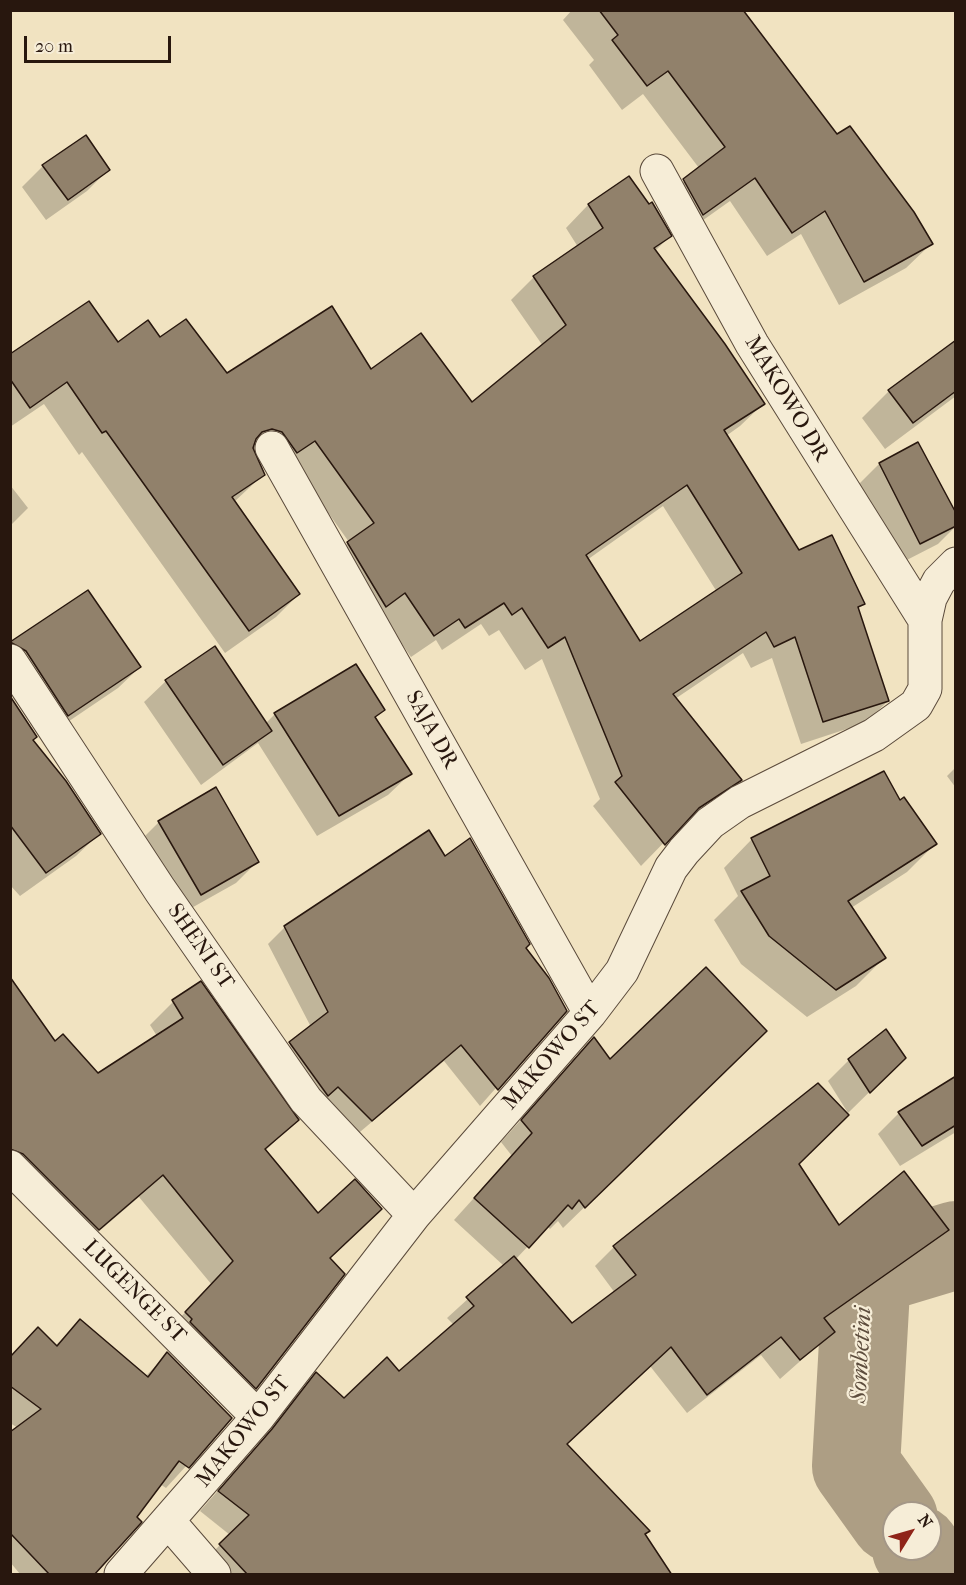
<!DOCTYPE html>
<style>
body{margin:0}
#map{position:relative;width:966px;height:1585px;overflow:hidden;background:#f1e3c1;font-family:"IM FELL French Canon",serif}
canvas{display:block}
.frame{position:absolute;inset:0;border:12px solid #28170e;pointer-events:none}
.north{position:absolute;left:882px;top:1501px;width:60px;height:60px;box-sizing:border-box;background:#f6edd7;border:2px solid #a49787;border-radius:50%;rotate:53deg;font-size:16px;font-weight:700;line-height:24px;text-align:center;color:#28170e}
.north::after{content:'';display:block;margin:auto;width:21px;height:27px;background:#8f2418;clip-path:polygon(50% 0,100% 100%,50% 72%,0 100%)}
.scale{position:absolute;left:24px;top:36px;width:147px;height:27px;box-sizing:border-box;border:3px solid #28170e;border-top:0;padding-left:8px;font-size:18px;line-height:21px;white-space:nowrap;color:#28170e;-webkit-text-stroke:4px #f6edd7;paint-order:stroke}
</style>
<div id="map">
<canvas width="966" height="1585"></canvas>
<div class="frame"></div>
<div class="north">N</div>
<div class="scale">20 m</div>
</div>
<script>
const ctx = document.querySelector('canvas').getContext('2d');
ctx.lineJoin = 'round';
function fillPath(path, color) {
  ctx.fillStyle = color;
  ctx.fill(path, 'evenodd');
}
function stroke(path, color, width, dash) {
  ctx.strokeStyle = color;
  ctx.lineWidth = width;
  ctx.lineCap = dash ? 'butt' : 'round';
  ctx.setLineDash(dash || []);
  ctx.stroke(path);
}
function drawText(font, color, halo, rows, align = 'center') {
  ctx.font = font + ' "IM FELL French Canon",serif';
  ctx.lineWidth = 4.5;
  ctx.setLineDash([]);
  ctx.textBaseline = 'middle';
  ctx.strokeStyle = halo;
  ctx.fillStyle = color;
  for (const [text, x, y, turn = 0] of rows) {
    ctx.save();
    ctx.translate(x, y);
    ctx.rotate((+turn || 0) * Math.PI / 180);
    ctx.textAlign = isNaN(turn) ? turn : align;
    if (halo) ctx.strokeText(text, 0, 0);
    ctx.fillText(text, 0, 0);
    ctx.restore();
  }
}
fillPath(new Path2D(`
 M 572,10 L 746,10 L 743,13 L 836,136 L 931,244 L 906,268 L 839,305 L 801,234 L 767,256 L 730,201 L 678,238 L 659,204 L 699,168 L 643,94 L 622,110 L 589,65 L 594,60 L 563,20 Z
 M 43,166 L 108,170 L 87,191 L 46,220 L 22,187 Z
 M 629,178 L 670,236 L 655,251 L 763,404 L 740,426 L 726,436 L 799,552 L 863,603 L 857,609 L 888,701 L 865,723 L 801,744 L 772,658 L 751,668 L 743,653 L 675,699 L 740,780 L 717,803 L 679,827 L 641,866 L 593,806 L 600,799 L 542,659 L 525,670 L 499,630 L 489,636 L 481,624 L 442,650 L 436,640 L 411,657 L 382,615 L 325,566 L 349,542 L 292,462 L 254,453 L 264,474 L 234,502 L 299,594 L 276,617 L 225,653 L 82,452 L 79,455 L 44,404 L 10,427 L 10,356 L 160,339 L 226,375 L 371,371 L 471,405 L 543,346 L 511,300 L 534,277 L 578,247 L 566,228 L 588,205 ZM 663,506 L 717,592 L 640,643 L 587,560 Z
 M 956,342 L 956,396 L 885,449 L 862,418 L 889,391 Z
 M 918,444 L 956,516 L 956,526 L 938,544 L 899,564 L 858,485 L 879,464 Z
 M 10,485 L 28,508 L 10,526 Z
 M 88,592 L 140,667 L 118,688 L 47,736 L 10,681 L 10,644 Z
 M 215,648 L 266,723 L 275,714 L 356,666 L 383,710 L 374,719 L 410,774 L 388,795 L 317,836 L 258,743 L 201,785 L 144,702 L 166,681 Z
 M 10,699 L 31,741 L 99,834 L 76,856 L 20,896 L 10,885 Z
 M 956,767 L 956,788 L 947,776 Z
 M 899,802 L 935,844 L 907,872 L 851,908 L 884,958 L 856,986 L 807,1017 L 741,964 L 714,920 L 738,896 L 724,868 L 752,839 Z
 M 159,822 L 257,862 L 236,883 L 179,915 L 138,843 Z
 M 285,927 L 524,948 L 565,1010 L 480,1106 L 444,1061 L 354,1137 L 273,1060 L 311,1027 L 268,944 Z
 M 10,979 L 55,1043 L 98,1075 L 157,1036 L 150,1025 L 173,1002 L 200,983 L 297,1120 L 265,1151 L 329,1258 L 255,1388 L 232,1410 L 163,1335 L 212,1285 L 139,1197 L 75,1252 L 10,1181 Z
 M 593,1040 L 609,1061 L 744,1052 L 563,1228 L 558,1221 L 550,1229 L 547,1226 L 515,1260 L 572,1325 L 615,1293 L 595,1266 L 614,1247 L 797,1164 L 839,1227 L 947,1230 L 927,1250 L 825,1322 L 833,1332 L 780,1379 L 761,1355 L 687,1413 L 650,1366 L 566,1444 L 644,1534 L 252,1574 L 209,1574 L 200,1565 L 230,1535 L 200,1511 L 253,1451 L 297,1394 L 316,1374 L 344,1401 L 399,1373 L 454,1325 L 447,1318 L 504,1266 L 454,1220 L 512,1156 L 501,1142 Z
 M 904,1058 L 848,1113 L 828,1081 L 849,1060 Z
 M 956,1078 L 956,1132 L 900,1166 L 878,1134 L 899,1113 Z
 M 80,1321 L 145,1377 L 167,1354 L 230,1418 L 166,1488 L 160,1484 L 92,1574 L 20,1574 L 10,1562 L 10,1434 L 18,1428 L 10,1423 L 10,1358 L 55,1346 Z`), '#0003');
stroke(new Path2D(`
 M 894,1519 L 856,1466 L 867,1272 L 956,1245
 M 916,1549 L 934,1574`), '#ad9e84', 88);
const building = new Path2D(`
 M 599,10 L 743,10 L 837,134 L 850,126 L 914,212 L 933,244 L 864,282 L 825,211 L 792,233 L 755,178 L 703,215 L 683,179 L 725,147 L 668,71 L 647,86 L 612,40 L 618,35 Z
 M 86,135 L 110,170 L 68,200 L 42,165 Z
 M 629,176 L 649,204 L 652,202 L 672,236 L 654,248 L 725,344 L 765,404 L 724,430 L 799,550 L 832,535 L 865,604 L 858,607 L 889,701 L 823,722 L 795,637 L 774,647 L 766,632 L 673,694 L 742,780 L 699,808 L 665,845 L 615,782 L 622,776 L 565,637 L 548,648 L 522,608 L 512,615 L 504,603 L 465,628 L 459,619 L 434,636 L 405,593 L 386,607 L 347,542 L 374,523 L 315,441 L 297,453 L 282,432 L 272,429 L 262,432 L 256,439 L 253,448 L 265,475 L 232,497 L 300,594 L 249,631 L 106,431 L 102,433 L 67,382 L 30,408 L 10,379 L 10,354 L 89,301 L 118,342 L 148,320 L 160,337 L 186,319 L 227,373 L 332,306 L 371,369 L 421,333 L 472,402 L 566,325 L 533,276 L 603,228 L 588,204 ZM 687,485 L 742,573 L 640,641 L 586,555 Z
 M 956,340 L 956,391 L 913,423 L 888,390 Z
 M 918,442 L 956,513 L 956,526 L 920,544 L 879,463 Z
 M 88,590 L 141,667 L 68,716 L 26,651 L 10,642 Z
 M 215,646 L 272,731 L 223,765 L 165,680 Z
 M 356,664 L 385,710 L 375,717 L 412,774 L 339,816 L 274,713 Z
 M 10,696 L 37,737 L 33,740 L 66,781 L 101,834 L 46,873 L 10,825 Z
 M 884,771 L 900,800 L 904,797 L 937,844 L 848,901 L 886,958 L 836,990 L 769,936 L 741,891 L 770,876 L 751,838 Z
 M 216,787 L 259,862 L 201,895 L 158,821 Z
 M 429,830 L 445,856 L 470,838 L 530,944 L 526,948 L 549,978 L 567,1011 L 498,1090 L 461,1045 L 372,1121 L 338,1087 L 328,1096 L 289,1042 L 328,1012 L 284,926 Z
 M 706,967 L 767,1031 L 585,1208 L 579,1200 L 572,1209 L 568,1205 L 529,1248 L 474,1198 L 532,1133 L 521,1120 L 594,1037 L 610,1059 Z
 M 10,977 L 55,1041 L 63,1034 L 98,1073 L 183,1018 L 172,1000 L 201,981 L 299,1120 L 265,1149 L 318,1213 L 355,1179 L 382,1209 L 330,1258 L 345,1274 L 256,1389 L 190,1322 L 192,1319 L 185,1312 L 233,1261 L 163,1175 L 99,1230 L 23,1154 L 10,1149 Z
 M 886,1029 L 906,1058 L 870,1093 L 848,1059 Z
 M 956,1076 L 956,1125 L 922,1146 L 898,1112 Z
 M 818,1083 L 849,1115 L 799,1164 L 839,1225 L 904,1171 L 949,1230 L 824,1318 L 835,1332 L 800,1360 L 781,1337 L 707,1395 L 671,1347 L 567,1444 L 650,1531 L 645,1534 L 672,1575 L 248,1575 L 219,1544 L 249,1515 L 218,1491 L 272,1429 L 316,1372 L 344,1398 L 387,1357 L 399,1371 L 474,1306 L 466,1297 L 514,1256 L 572,1323 L 636,1275 L 613,1246 Z
 M 80,1319 L 148,1377 L 167,1352 L 232,1418 L 189,1468 L 179,1461 L 137,1517 L 142,1522 L 94,1575 L 50,1575 L 10,1533 L 10,1432 L 41,1409 L 10,1386 L 10,1357 L 38,1327 L 57,1346 Z`);
fillPath(building, '#91816b');
stroke(building, '#28170e', 1.5);
const street = new Path2D(`
 M 657,171 L 752,344 L 925,620
 M 272,448 L 590,1013
 M 10,661 L 160,890 L 306,1100 L 414,1215
 M 10,1167 L 258,1417
 M 169,1522 L 214,1574
 M 121,1574 L 258,1417 L 414,1215 L 590,1013 L 622,971 L 671,868 L 684,851 L 710,823 L 740,802 L 874,735 L 916,705 L 925,689 L 925,620 L 930,598 L 939,581 L 956,564`);
stroke(street, '#5a4a3b', 35);
stroke(street, '#f6edd7', 33);
drawText('22px', '#28170e', '#f6edd7', [
 ["MAKOWO DR",786,399,59],
 ["SAJA DR",431,730,61],
 ["SHENI ST",200,947,55],
 ["MAKOWO ST",552,1056,-49],
 ["LUGENGE ST",134,1292,45],
 ["MAKOWO ST",244,1432,-51]
]);
drawText('italic 24px', '#5d4d3d', '#f6edd7', [
 ["Sombetini",862,1355,-87]
]);
</script>
